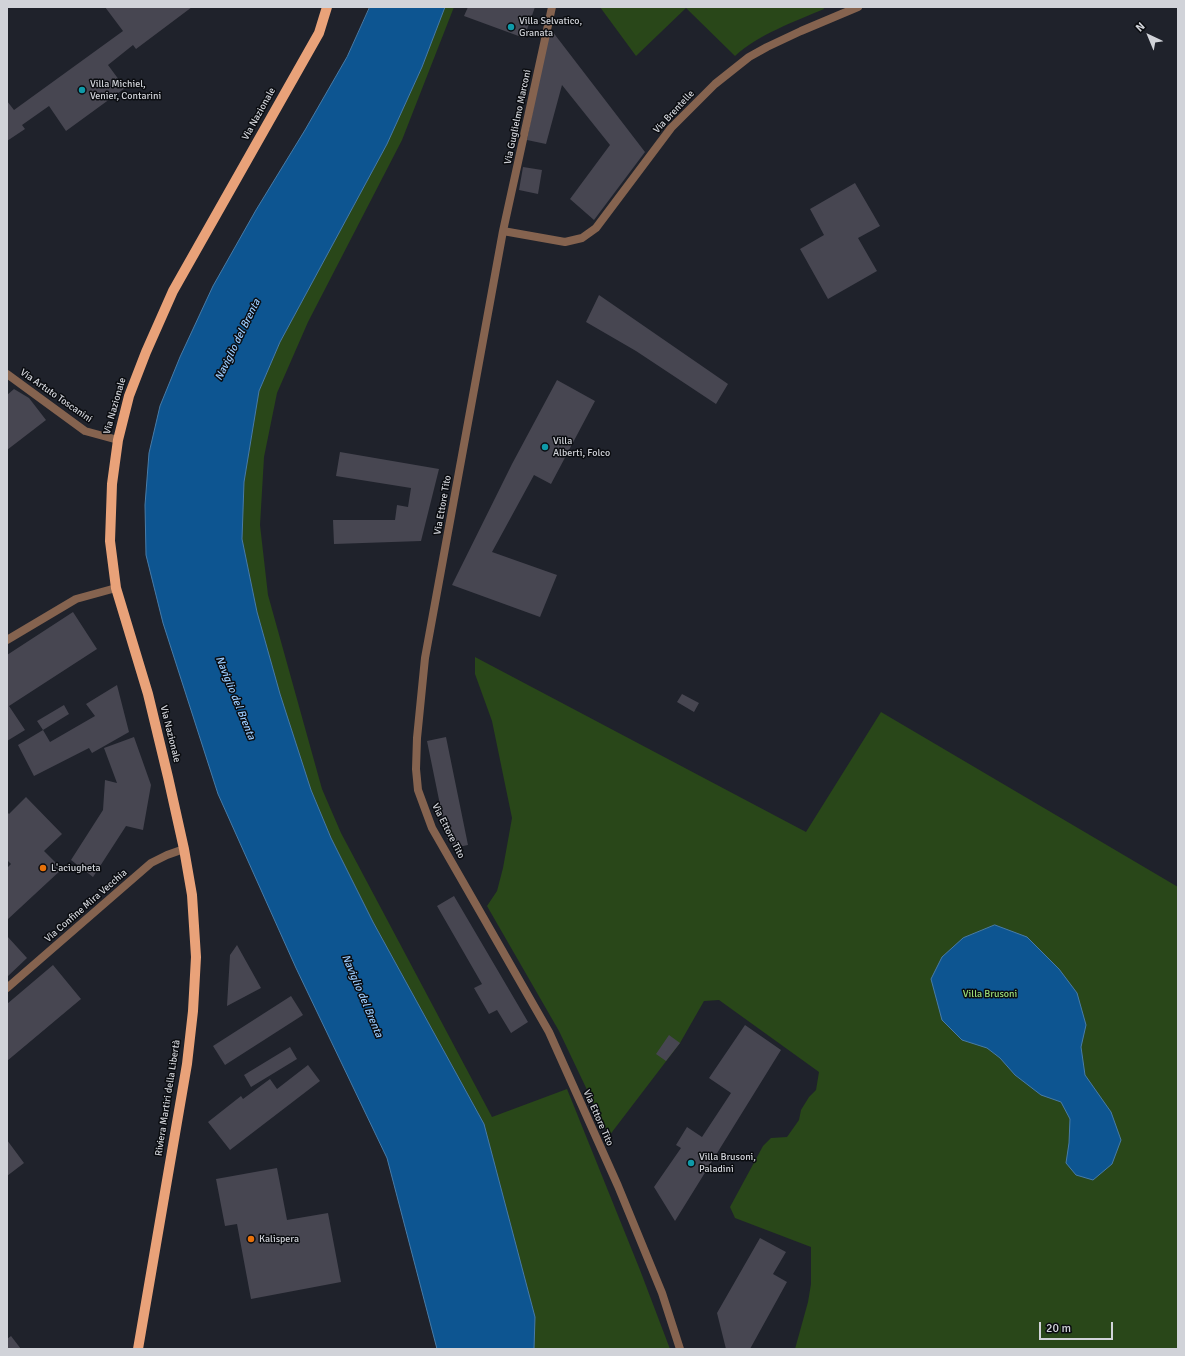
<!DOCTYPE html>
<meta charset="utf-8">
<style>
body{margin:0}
#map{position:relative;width:1185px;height:1356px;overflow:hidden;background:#1f222b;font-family:Signika,sans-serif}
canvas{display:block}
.frame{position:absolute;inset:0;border:8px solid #d1d3d9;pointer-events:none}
.north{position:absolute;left:1129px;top:16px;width:40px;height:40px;-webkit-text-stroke:3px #0a0c10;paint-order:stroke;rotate:316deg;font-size:11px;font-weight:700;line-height:16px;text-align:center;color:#d1d3d9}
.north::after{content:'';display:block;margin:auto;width:14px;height:18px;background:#d1d3d9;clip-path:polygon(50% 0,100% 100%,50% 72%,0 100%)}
.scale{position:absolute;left:1039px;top:1322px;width:74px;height:18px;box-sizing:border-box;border:2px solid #d1d3d9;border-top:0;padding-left:5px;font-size:12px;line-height:14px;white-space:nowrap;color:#d1d3d9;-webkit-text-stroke:3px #0a0c10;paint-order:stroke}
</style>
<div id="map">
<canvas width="1185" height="1356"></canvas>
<div class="frame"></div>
<div class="north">N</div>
<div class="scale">20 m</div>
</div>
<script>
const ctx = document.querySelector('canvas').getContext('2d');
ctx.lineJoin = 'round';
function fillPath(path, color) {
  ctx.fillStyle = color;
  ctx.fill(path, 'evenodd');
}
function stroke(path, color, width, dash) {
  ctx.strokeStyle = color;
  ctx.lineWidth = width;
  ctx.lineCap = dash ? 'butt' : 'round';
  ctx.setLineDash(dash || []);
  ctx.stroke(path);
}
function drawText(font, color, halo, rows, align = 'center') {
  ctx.font = font + ' Signika,sans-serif';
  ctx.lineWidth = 3;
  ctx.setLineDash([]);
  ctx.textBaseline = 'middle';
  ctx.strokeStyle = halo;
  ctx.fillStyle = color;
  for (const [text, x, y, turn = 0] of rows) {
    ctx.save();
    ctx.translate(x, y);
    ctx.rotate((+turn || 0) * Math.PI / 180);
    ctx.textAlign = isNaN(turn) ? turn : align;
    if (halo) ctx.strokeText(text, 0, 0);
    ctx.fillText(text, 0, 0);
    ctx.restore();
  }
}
fillPath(new Path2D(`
 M 445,7 L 454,7 L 402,140 L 308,322 L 277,393 L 264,457 L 260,525 L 268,595 L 322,789 L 341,833 L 492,1117 L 567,1089 L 640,1270 L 670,1349 L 534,1349 L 535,1317 L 484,1124 L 373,922 L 331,838 L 311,790 L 280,694 L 257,612 L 242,539 L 244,482 L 259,391 L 280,342 L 387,144 L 422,67 Z
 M 600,7 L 823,7 L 824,9 C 796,21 757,35 735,56 L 686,8 L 636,56 Z
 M 475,657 L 806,832 L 881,712 L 1178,887 L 1178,1349 L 795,1349 L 808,1302 L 811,1284 L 811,1247 L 735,1218 L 730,1207 L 763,1146 L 771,1138 L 787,1137 L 799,1120 L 801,1110 L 809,1097 L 816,1090 L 819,1072 L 719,1000 L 704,1001 L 680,1043 L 609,1136 L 559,1031 L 487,906 L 497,891 L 503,868 L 512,818 L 492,721 L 475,674 Z`), '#294719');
const water = new Path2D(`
 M 370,7 L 445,7 L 422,67 L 387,144 L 280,342 L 259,391 L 244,482 L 242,539 L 257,612 L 280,694 L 311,790 L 331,838 L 373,922 L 484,1124 L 535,1317 L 534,1349 L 437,1349 L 387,1158 L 296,968 L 218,794 L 163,623 L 146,555 L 145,505 L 149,453 L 160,406 L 180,357 L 213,286 L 256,210 L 305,130 L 347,57 Z
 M 995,925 L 1027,937 L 1059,969 L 1077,993 L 1086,1025 L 1081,1047 L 1085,1075 L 1111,1112 L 1121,1140 L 1112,1164 L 1093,1180 L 1076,1175 L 1066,1163 L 1069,1143 L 1070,1119 L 1061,1102 L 1041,1095 L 1015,1075 L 1000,1058 L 987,1048 L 962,1040 L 942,1020 L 931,979 L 942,957 L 963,938 Z`);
fillPath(water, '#0d5591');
stroke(water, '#487ba7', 1);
fillPath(new Path2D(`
 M 105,7 L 192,7 L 136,49 L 133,45 L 108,65 L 125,88 L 66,131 L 49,106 L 22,125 L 25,129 L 7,141 L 7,101 L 14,110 L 123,31 Z
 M 468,7 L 535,7 L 524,38 L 464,16 Z
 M 549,27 L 645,152 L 594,220 L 570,199 L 610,145 L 562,85 L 546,144 L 527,140 Z
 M 523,167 L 542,170 L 538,194 L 519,190 Z
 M 855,183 L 880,226 L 858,238 L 877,271 L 828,299 L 800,249 L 824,235 L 810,209 Z
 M 599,295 L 728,384 L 716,404 L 636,351 L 586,322 Z
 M 557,380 L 595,401 L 551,484 L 534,475 L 492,552 L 557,575 L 540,617 L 452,585 L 512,464 Z
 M 14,389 L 29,398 L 46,420 L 7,450 L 7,395 Z
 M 340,452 L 439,469 L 421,541 L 334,544 L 333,520 L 395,520 L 397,505 L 408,507 L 411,488 L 336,476 Z
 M 73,612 L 97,649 L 9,706 L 25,730 L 7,741 L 7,655 Z
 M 117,685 L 129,732 L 92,753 L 89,748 L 34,776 L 18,745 L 43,730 L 50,742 L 95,716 L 86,704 Z
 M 682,694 L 699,703 L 694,712 L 677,702 Z
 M 64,705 L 69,714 L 43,730 L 37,721 Z
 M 134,737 L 151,785 L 143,830 L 126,826 L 93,877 L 71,860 L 103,810 L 105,780 L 117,783 L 104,748 Z
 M 446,737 L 468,845 L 453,848 L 451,838 L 447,839 L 427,741 Z
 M 26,797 L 62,834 L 44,851 L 62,869 L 7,920 L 7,868 L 11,864 L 7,860 L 7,812 L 9,814 Z
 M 454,896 L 528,1022 L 511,1033 L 497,1010 L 489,1014 L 474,988 L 482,984 L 437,906 Z
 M 7,936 L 27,958 L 7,977 Z
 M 237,945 L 261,988 L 227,1006 L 230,955 Z
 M 53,965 L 81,999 L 7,1061 L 7,1004 Z
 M 291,996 L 303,1015 L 225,1065 L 213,1046 Z
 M 745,1025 L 781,1050 L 675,1221 L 654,1187 L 681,1148 L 676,1145 L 687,1127 L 702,1137 L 731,1093 L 709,1078 Z
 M 669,1035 L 680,1043 L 666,1061 L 656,1054 Z
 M 290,1047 L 297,1059 L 251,1087 L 244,1075 Z
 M 308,1065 L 320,1081 L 230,1150 L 208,1122 L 241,1096 L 243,1099 L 270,1079 L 277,1089 Z
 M 7,1140 L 24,1163 L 7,1176 Z
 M 277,1168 L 287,1220 L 328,1213 L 341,1282 L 251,1299 L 237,1224 L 225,1226 L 216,1179 Z
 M 760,1238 L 786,1252 L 773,1274 L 787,1282 L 750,1349 L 726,1349 L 717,1313 Z
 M 11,1336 L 21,1349 L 7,1349 L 7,1339 Z`), '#474651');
stroke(new Path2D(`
 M 552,7 L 503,231 L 425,658 L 417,738 L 416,769 L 418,790 L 432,828 L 549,1032 L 618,1186 L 662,1293 L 680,1349
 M 503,231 L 565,242 L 582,238 L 596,228 L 671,128 L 715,84 L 749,57 L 767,47 L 801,31 L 858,7
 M 7,374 L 85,431 L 118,440
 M 7,640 L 76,599 L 116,588
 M 7,988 L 151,863 L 167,855 L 184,849`), '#85634f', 8);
stroke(new Path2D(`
 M 138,1349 L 187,1064 L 193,1011 L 196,957 L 192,895 L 184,849 L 168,777 L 148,694 L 116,588 L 110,541 L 112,484 L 118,440 L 129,396 L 146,352 L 173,291 L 319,33 L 327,7`), '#e9a279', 10);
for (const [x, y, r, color] of [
 [511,27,4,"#0f9aa8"],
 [82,90,4,"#0f9aa8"],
 [545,447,4,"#0f9aa8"],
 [43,868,4,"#e8710a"],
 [691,1163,4,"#0f9aa8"],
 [251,1239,4,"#e8710a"]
]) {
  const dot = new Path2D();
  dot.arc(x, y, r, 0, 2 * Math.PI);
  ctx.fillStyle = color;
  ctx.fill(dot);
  stroke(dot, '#0a0c10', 1.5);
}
drawText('10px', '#d1d3d9', '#0a0c10', [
 ["Villa Selvatico,",519,21],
 ["Granata",519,33],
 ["Villa Michiel,",90,84],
 ["Venier, Contarini",90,96],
 ["Villa",553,441],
 ["Alberti, Folco",553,453],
 ["L'aciugheta",51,868],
 ["Villa Brusoni,",699,1157],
 ["Paladini",699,1169],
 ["Kalispera",259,1239]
], 'left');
drawText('10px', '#d1d3d9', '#0a0c10', [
 ["Via Brentelle",674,112,-47],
 ["Via Nazionale",259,114,-61],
 ["Via Guglielmo Marconi",518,117,-78],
 ["Via Artuto Toscanini",56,396,35],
 ["Via Nazionale",115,406,-74],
 ["Via Ettore Tito",443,505,-80],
 ["Via Nazionale",170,734,76],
 ["Via Ettore Tito",448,831,63],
 ["Via Confine Mira Vecchia",86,906,-41],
 ["Riviera Martiri della Libertà",168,1098,-81],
 ["Via Ettore Tito",598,1118,66]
]);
drawText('10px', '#9bde79', '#0a0c10', [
 ["Villa Brusoni",990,994]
]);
drawText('italic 11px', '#9acbfe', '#0a0c10', [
 ["Naviglio del Brenta",238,340,-64],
 ["Naviglio del Brenta",235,698,68],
 ["Naviglio del Brenta",362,996,67]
]);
</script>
